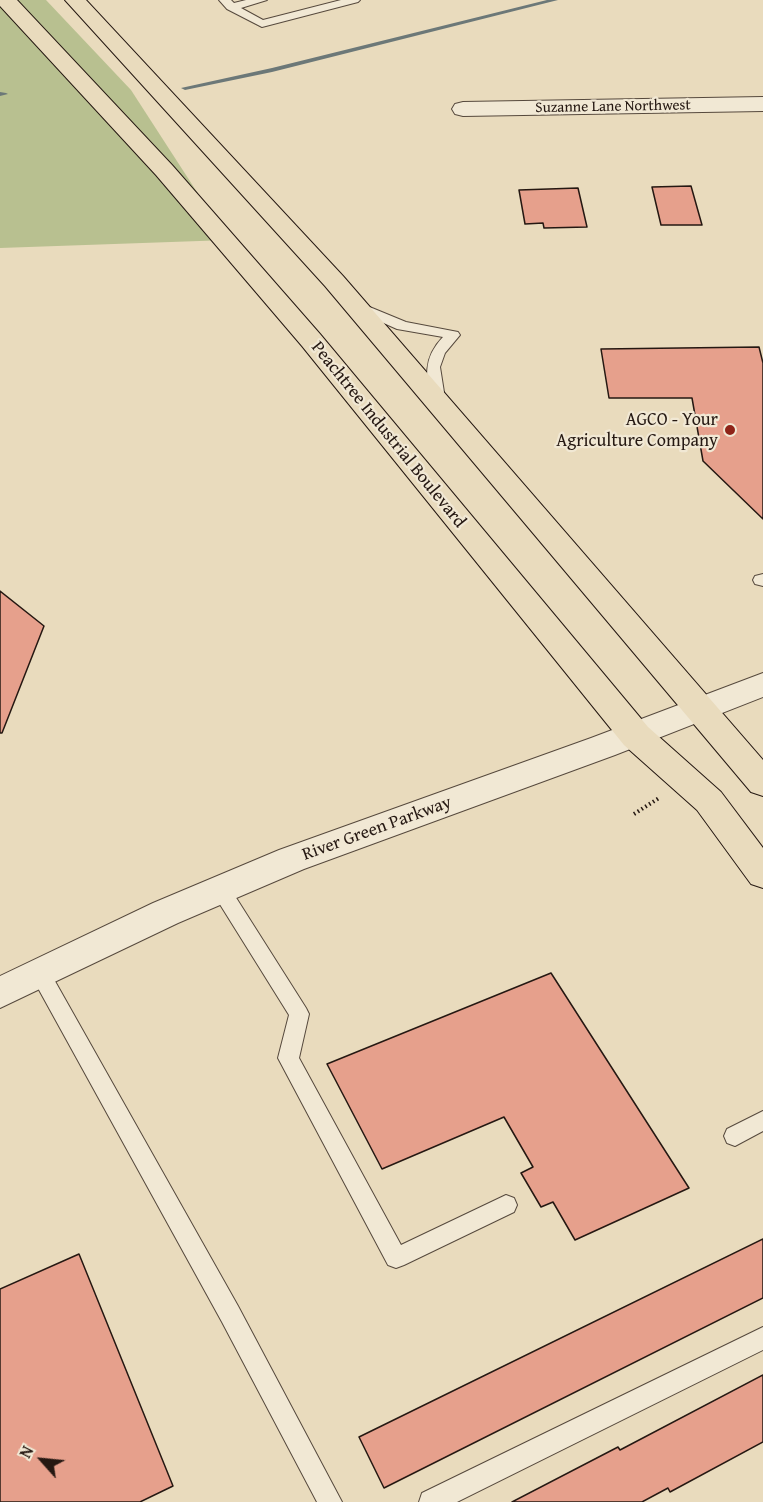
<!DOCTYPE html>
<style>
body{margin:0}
#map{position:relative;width:763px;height:1502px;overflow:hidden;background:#e9dbbd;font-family:"Gentium Book Plus",serif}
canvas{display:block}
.north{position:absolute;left:12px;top:1430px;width:60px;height:60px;-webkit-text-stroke:4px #f1e8d4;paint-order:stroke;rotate:297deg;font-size:16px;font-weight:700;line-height:24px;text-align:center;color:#251812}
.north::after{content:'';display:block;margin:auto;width:21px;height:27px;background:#251812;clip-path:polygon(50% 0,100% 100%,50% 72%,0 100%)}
</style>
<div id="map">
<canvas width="763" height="1502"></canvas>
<div class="north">N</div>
</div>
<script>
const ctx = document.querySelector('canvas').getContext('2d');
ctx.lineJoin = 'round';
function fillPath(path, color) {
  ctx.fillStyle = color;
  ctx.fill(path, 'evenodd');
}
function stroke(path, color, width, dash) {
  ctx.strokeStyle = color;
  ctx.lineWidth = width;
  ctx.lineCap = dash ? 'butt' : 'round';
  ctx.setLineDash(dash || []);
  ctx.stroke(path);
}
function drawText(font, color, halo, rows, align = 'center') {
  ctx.font = font + ' "Gentium Book Plus",serif';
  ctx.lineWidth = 4.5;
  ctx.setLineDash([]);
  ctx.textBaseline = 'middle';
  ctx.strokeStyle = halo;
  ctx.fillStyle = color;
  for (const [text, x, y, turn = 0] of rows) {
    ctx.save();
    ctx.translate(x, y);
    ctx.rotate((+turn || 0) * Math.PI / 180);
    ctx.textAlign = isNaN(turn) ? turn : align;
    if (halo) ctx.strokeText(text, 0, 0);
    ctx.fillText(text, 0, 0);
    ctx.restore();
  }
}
fillPath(new Path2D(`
 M 0,0 L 46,0 L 131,90 L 228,240 L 0,248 Z`), '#b8c090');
fillPath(new Path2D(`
 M 547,0 L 558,0 L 272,72 L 185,90 L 181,88 L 272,68 Z
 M 0,92 L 6,93 L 8,94 L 0,96 Z`), '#6c7878');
const building = new Path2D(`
 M 691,186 L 702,225 L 661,225 L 652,187 Z
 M 578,188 L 587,227 L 544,228 L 543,223 L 525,224 L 519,190 Z
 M 759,347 L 763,363 L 763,519 L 703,461 L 692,398 L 609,398 L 601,349 Z
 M 0,591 L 44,626 L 2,733 L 0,733 Z
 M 551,973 L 689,1188 L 575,1240 L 553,1202 L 541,1207 L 521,1173 L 533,1167 L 504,1117 L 382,1169 L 327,1064 Z
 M 763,1239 L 763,1298 L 384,1488 L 359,1437 Z
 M 79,1254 L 173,1486 L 140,1502 L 0,1502 L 0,1289 Z
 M 763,1375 L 763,1442 L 670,1492 L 668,1488 L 642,1502 L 512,1502 L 618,1447 L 620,1450 Z`);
fillPath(building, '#e6a08c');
stroke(building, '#251812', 1.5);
const lane = new Path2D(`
 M 219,0 L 231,0 L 234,3 L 246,0 L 267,0 L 241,8 L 263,20 L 341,0 L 360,0 L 358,2 L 262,27 L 227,9 Z
 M 355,301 L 406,322 L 458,332 L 460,335 L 445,353 L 440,367 L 446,405 L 444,408 L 439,410 L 432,405 C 426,378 422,359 443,337 L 397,329 L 350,308 L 348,305 Z
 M 763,574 L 763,586 L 755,584 L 753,580 L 755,576 Z
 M 221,882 L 228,885 L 306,1008 L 309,1014 L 299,1058 L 401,1245 L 506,1195 L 514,1198 L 517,1205 L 514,1212 L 404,1265 L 396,1268 L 388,1265 L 278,1058 L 289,1015 L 211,890 L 214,885 Z
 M 40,965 L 47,967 L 238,1306 L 342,1502 L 317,1502 L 222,1322 L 33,979 L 30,973 L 33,967 Z
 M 763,1111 L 763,1131 L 735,1146 L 727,1143 L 724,1136 L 727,1129 Z
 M 763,1327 L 763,1350 L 457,1502 L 419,1502 L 422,1493 Z`);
const street = new Path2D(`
 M 763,97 L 763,111 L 463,116 L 455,114 L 452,109 L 455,104 L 463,102 Z
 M 763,673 L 763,697 L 615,755 L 304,869 L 178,923 L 0,1008 L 0,976 L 153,903 L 279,850 L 591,738 Z`);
const highway = new Path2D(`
 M 0,0 L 17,0 L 172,165 L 320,334 L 648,727 L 721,792 L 763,848 L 763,888 L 751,884 L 697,810 L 624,745 L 302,346 L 156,175 L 0,6 Z
 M 65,0 L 86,0 L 343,276 L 763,760 L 763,796 L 751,792 L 325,286 Z`);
stroke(lane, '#56493d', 2);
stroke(street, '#56493d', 2);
stroke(highway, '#251812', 2);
stroke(new Path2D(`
 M 634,814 L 659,798`), '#251812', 4, [1.5, 3]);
fillPath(lane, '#f1e8d4');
fillPath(street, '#f1e8d4');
fillPath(highway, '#e9dbbd');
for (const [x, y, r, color] of [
 [730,430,6,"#8f2418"]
]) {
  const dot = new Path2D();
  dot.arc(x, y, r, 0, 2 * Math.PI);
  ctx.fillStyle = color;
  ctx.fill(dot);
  stroke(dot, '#f1e8d4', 2);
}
drawText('15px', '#251812', '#f1e8d4', [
 ["Suzanne Lane Northwest",613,107,-1]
]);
drawText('18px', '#251812', '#f1e8d4', [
 ["AGCO - Your",718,420],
 ["Agriculture Company",718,441]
], 'right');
drawText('18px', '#251812', '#f1e8d4', [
 ["Peachtree Industrial Boulevard",388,435,51],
 ["River Green Parkway",377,829,-20]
]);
</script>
